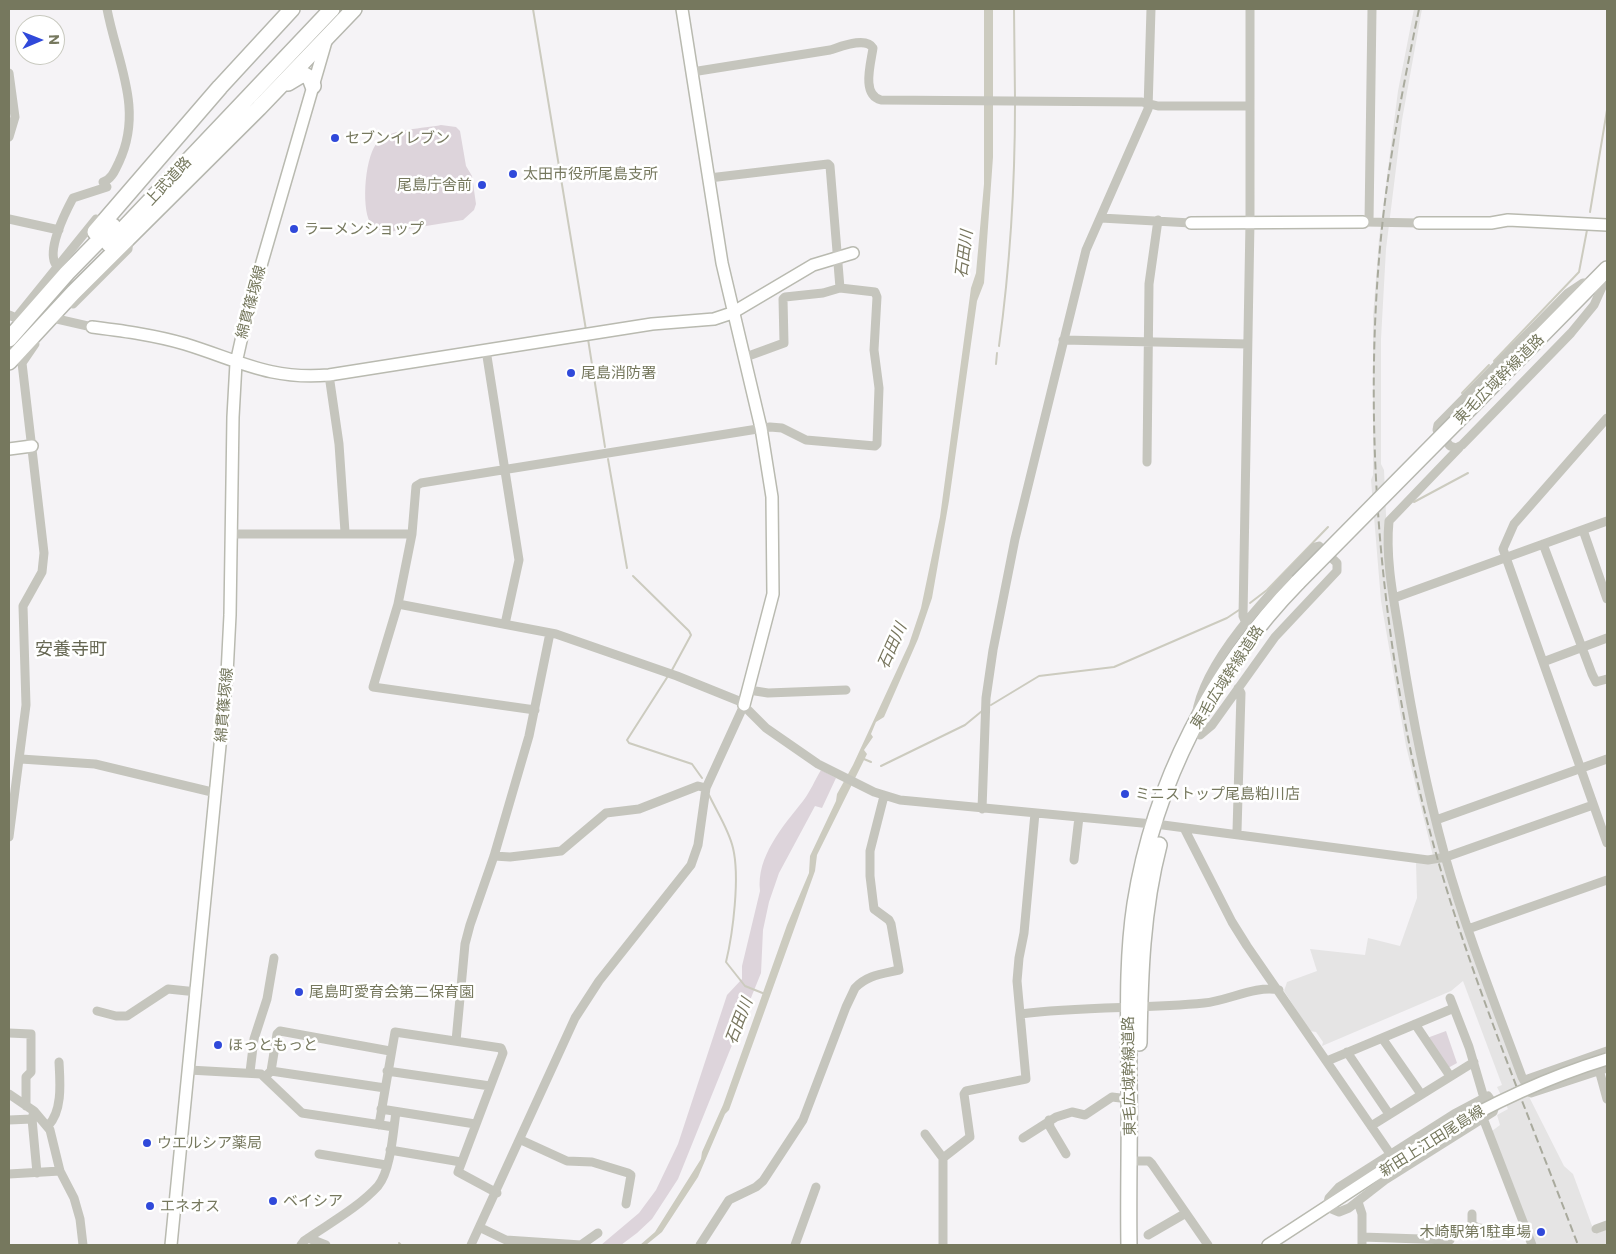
<!DOCTYPE html>
<meta charset="utf-8">
<style>
body{margin:0}
#map{position:relative;width:1616px;height:1254px;overflow:hidden;background:#f5f3f6;font-family:Commissioner,sans-serif}
canvas{display:block}
.frame{position:absolute;inset:0;border:10px solid #76785e;pointer-events:none}
.north{position:absolute;left:15px;top:15px;width:50px;height:50px;box-sizing:border-box;background:#fff;border:1px solid #c8c9bf;border-radius:50%;rotate:89deg;font-size:14px;font-weight:700;line-height:20px;text-align:center;color:#76785e}
.north::after{content:'';display:block;margin:auto;width:18px;height:22px;background:#3049da;clip-path:polygon(50% 0,100% 100%,50% 72%,0 100%)}
</style>
<div id="map">
<canvas width="1616" height="1254"></canvas>
<div class="frame"></div>
<div class="north">N</div>
</div>
<script>
const ctx = document.querySelector('canvas').getContext('2d');
ctx.lineJoin = 'round';
function fillPath(path, color) {
  ctx.fillStyle = color;
  ctx.fill(path, 'evenodd');
}
function stroke(path, color, width, dash) {
  ctx.strokeStyle = color;
  ctx.lineWidth = width;
  ctx.lineCap = dash ? 'butt' : 'round';
  ctx.setLineDash(dash || []);
  ctx.stroke(path);
}
function drawText(font, color, halo, rows, align = 'center') {
  ctx.font = font + ' Commissioner,"Noto Sans JP",sans-serif';
  ctx.lineWidth = 5;
  ctx.setLineDash([]);
  ctx.textBaseline = 'middle';
  ctx.strokeStyle = halo;
  ctx.fillStyle = color;
  for (const [text, x, y, turn = 0] of rows) {
    ctx.save();
    ctx.translate(x, y);
    ctx.rotate((+turn || 0) * Math.PI / 180);
    ctx.textAlign = isNaN(turn) ? turn : align;
    if (halo) ctx.strokeText(text, 0, 0);
    ctx.fillText(text, 0, 0);
    ctx.restore();
  }
}
fillPath(new Path2D(`
 M 1414,9 L 1422,9 L 1402,120 L 1386,249 L 1381,339 L 1381,464 L 1384,470 L 1388,559 L 1442,853 L 1433,856 L 1406,746 L 1381,601 L 1371,480 L 1373,475 L 1373,317 L 1379,239 L 1398,91 Z
 M 1442,860 L 1516,1071 L 1564,1166 L 1573,1174 L 1595,1234 L 1607,1229 L 1607,1245 L 1535,1245 L 1492,1131 L 1500,1125 L 1497,1115 L 1508,1109 L 1497,1087 L 1502,1085 L 1463,981 L 1451,991 L 1322,1046 L 1323,1042 L 1316,1032 L 1310,1031 L 1284,991 L 1287,982 L 1317,971 L 1310,949 L 1365,955 L 1368,938 L 1400,946 L 1417,898 L 1416,862 Z`), '#e5e4e4');
fillPath(new Path2D(`
 M 441,125 L 456,127 L 460,131 L 466,166 L 472,176 L 476,204 L 474,210 L 463,220 L 389,232 C 381,231 374,229 370,222 C 361,207 365,152 379,141 C 393,128 423,129 441,125 Z
 M 821,770 L 836,778 L 822,808 L 815,806 L 779,873 L 769,902 L 763,930 L 761,973 L 678,1179 L 652,1219 L 637,1233 L 621,1245 L 601,1245 L 639,1213 L 656,1190 L 678,1144 L 727,995 L 742,979 L 742,966 L 760,891 C 756,857 783,826 803,801 C 810,792 815,780 821,770 Z
 M 1446,1031 L 1457,1063 L 1448,1068 L 1427,1038 Z`), '#ddd4db');
fillPath(new Path2D(`
 M 984,9 L 993,9 L 993,157 L 984,283 L 977,301 L 949,501 L 932,598 L 918,639 L 898,685 L 884,717 L 876,722 L 871,734 L 873,737 L 864,750 L 867,754 L 817,855 L 815,871 L 729,1110 L 725,1114 L 698,1177 L 662,1232 L 646,1245 L 640,1245 L 655,1232 L 701,1159 L 702,1152 L 723,1105 L 787,925 L 809,873 L 810,856 L 836,801 L 837,794 L 853,765 L 909,644 L 921,608 L 940,517 L 971,288 L 976,273 L 984,184 Z`), '#cccbbf');
stroke(new Path2D(`
 M 533,9 L 586,330
 M 1014,9 L 1015,99
 M 1590,212 L 1607,110
 M 588,339 L 605,447
 M 999,346 C 1010,266 1015,185 1015,104
 M 1494,361 L 1579,272 L 1587,230
 M 996,364 L 997,353
 M 1462,393 L 1489,365
 M 608,459 L 627,568
 M 1414,502 L 1468,473
 M 633,576 L 689,631 L 691,635 L 672,670
 M 1250,603 L 1267,590 L 1328,527
 M 668,676 L 627,740 L 629,743 L 692,764 L 702,778
 M 991,705 L 1039,676 L 1114,667 L 1227,618 L 1239,610
 M 864,759 L 871,762
 M 881,766 L 965,725 L 982,711
 M 709,795 C 717,812 729,830 733,848 C 740,877 733,933 726,962 L 745,986 L 765,994
 M 399,1243 L 401,1245`), '#cccbbf', 2);
const secondary = new Path2D(`
 M 682,9 L 722,263 L 761,428 L 772,497 L 773,594 L 744,705
 M 1191,223 L 1363,222
 M 1419,223 L 1491,223 L 1508,220 L 1607,225
 M 92,327 C 123,331 155,335 185,344 C 240,361 270,380 329,375 L 652,324 L 714,319 L 732,313 L 813,265 L 853,253
 M 9,449 L 32,446
 M 171,1245 L 227,674 L 230,615 L 233,417 L 236,363 L 247,314 L 327,38
 M 1268,1245 L 1432,1138`);
const highway = new Path2D(`
 M 288,83 L 303,74 L 310,78 L 313,86
 M 95,232 L 220,87 L 292,9
 M 109,244 L 332,9
 M 9,339 L 67,273 L 113,226
 M 9,362 L 73,293 L 259,108 L 354,9
 M 1474,404 L 1607,269
 M 1139,1043 C 1140,976 1142,910 1159,845
 M 1129,1245 C 1128,1191 1130,1137 1129,1082 C 1129,1023 1126,963 1135,904 C 1154,783 1213,669 1298,582`);
stroke(secondary, '#b9bab0', 14);
stroke(highway, '#b6b7af', 18);
stroke(new Path2D(`
 M 692,72 L 830,50 C 840,47 866,36 873,48 C 871,63 861,95 881,100 L 1142,102 L 1158,106 L 1249,106
 M 9,73 L 15,117 L 9,137
 M 709,178 L 828,164 L 830,166 L 840,288
 M 1101,218 L 1191,223
 M 9,219 L 59,230
 M 1365,222 L 1419,223
 M 1369,222 L 1372,9
 M 57,266 C 45,253 65,213 73,198 L 107,187 L 103,182 C 112,179 115,170 119,162 C 144,109 117,62 107,9
 M 1593,283 L 1583,283 L 1568,293 L 1438,425 L 1437,430 L 1450,446 L 1456,448 L 1462,445 L 1571,333 L 1594,305 L 1603,285
 M 73,304 L 128,249 L 129,238
 M 9,315 L 16,318 L 96,219
 M 57,319 L 92,327
 M 1063,340 L 1247,344
 M 486,350 L 519,560 L 505,624
 M 743,358 L 784,343 L 783,299 L 785,297 L 823,293 L 840,288 L 875,292 L 877,297 L 874,350 L 879,388 L 877,444 L 875,446 L 806,440 L 782,428 L 770,427 L 421,483 L 416,486 L 412,534 L 398,604 L 556,634 L 677,676 L 739,701 L 766,728 L 818,764 L 874,792 L 900,800 L 1163,825 L 1428,860 L 1446,857 L 1593,805
 M 329,375 L 339,444 L 345,532
 M 1607,418 L 1514,524 L 1503,549 L 1607,843
 M 1459,448 L 1389,521 C 1385,562 1395,605 1401,645 C 1412,716 1426,787 1445,856 C 1466,931 1495,1004 1522,1077 L 1531,1093 L 1607,1068
 M 1147,462 L 1149,284 L 1158,220
 M 1583,530 L 1607,599
 M 231,534 L 412,534
 M 1543,544 L 1592,674 L 1596,682 L 1607,679
 M 1394,598 L 1607,521
 M 398,604 L 373,687 L 535,710
 M 1246,623 L 1243,616 L 1250,222 L 1250,9
 M 1543,662 L 1607,638
 M 749,690 L 768,693 L 846,690
 M 1196,716 C 1204,658 1275,588 1315,547 L 1319,546 L 1337,563 L 1337,571 L 1275,637 L 1212,725 L 1200,735
 M 21,759 L 95,764 L 216,793
 M 982,809 L 986,698 L 993,650 L 1015,539 L 1086,250 L 1148,109 L 1151,9
 M 1436,820 L 1607,759
 M 1184,828 L 1232,922 L 1247,946 L 1391,1155
 M 1235,834 L 1237,831 L 1241,693 L 1238,688
 M 9,837 L 26,705 L 23,606 L 42,572 L 44,553 L 22,363 L 35,344
 M 494,856 L 510,857 L 561,851 L 606,813 L 639,809 L 698,786 L 706,788
 M 1074,860 L 1079,817
 M 1468,929 L 1607,880
 M 1450,998 L 1469,1047 L 1484,1098
 M 97,1011 L 116,1016 L 127,1016 L 168,989 L 197,992
 M 1020,1014 C 1081,1006 1143,1009 1204,1003 C 1228,1001 1255,985 1279,990
 M 1415,1024 L 1450,1076
 M 9,1033 L 31,1034 L 31,1072 L 26,1077 L 26,1106
 M 1382,1038 L 1421,1094
 M 456,1041 L 465,944 L 470,925 L 494,856 L 529,736 L 550,633
 M 1347,1052 L 1389,1114
 M 1327,1061 L 1454,1008
 M 1598,1066 L 1607,1099
 M 189,1070 L 261,1074 L 302,1113 L 394,1127
 M 271,1071 L 385,1088
 M 387,1071 L 490,1086
 M 250,1072 L 254,1039 L 267,999 L 274,958
 M 265,1077 L 271,1071 L 277,1034 L 280,1031 L 390,1051
 M 1525,1080 L 1607,1051
 M 9,1094 L 34,1111 L 50,1130 L 60,1171 L 74,1198 L 80,1219 L 83,1245
 M 1488,1096 L 1495,1106 L 1493,1112 L 1385,1180 L 1349,1208 L 1339,1212 L 1327,1207 L 1329,1198 L 1339,1187 L 1454,1114 Z
 M 381,1109 L 475,1124
 M 34,1111 L 32,1119 L 37,1173
 M 1483,1118 L 1532,1245
 M 9,1120 L 32,1119
 M 1049,1120 L 1050,1127 L 1066,1154
 M 379,1125 L 395,1032 L 501,1048 L 503,1053 L 458,1172 L 497,1193
 M 48,1126 C 63,1111 60,1081 59,1062
 M 1371,1126 L 1474,1062
 M 925,1134 L 943,1158 L 943,1245
 M 1023,1138 L 1056,1117 L 1072,1112 L 1085,1115 L 1112,1097 L 1129,1099
 M 521,1140 L 567,1161 L 592,1162 L 628,1173 L 631,1175 L 626,1204
 M 390,1150 L 461,1162
 M 319,1154 L 386,1165
 M 943,1158 L 970,1137 L 964,1094 L 966,1091 L 1026,1079 L 1017,981 L 1019,958 L 1024,933 L 1035,813
 M 1137,1161 L 1149,1161 L 1152,1164 L 1208,1245
 M 9,1174 L 60,1171
 M 1358,1202 L 1362,1214 L 1362,1245
 M 1472,1214 L 1472,1224 C 1478,1232 1515,1230 1525,1227
 M 481,1228 L 506,1240 L 581,1245 L 598,1233
 M 1596,1229 L 1607,1225
 M 1148,1235 L 1186,1213
 M 1362,1237 L 1450,1240
 M 308,1238 L 326,1245
 M 301,1245 L 304,1241 C 328,1224 358,1208 378,1186 C 391,1170 393,1132 396,1112
 M 471,1245 L 575,1018 L 599,981 L 691,865 L 698,845 L 706,788 L 744,705
 M 700,1245 L 729,1200 L 756,1187 L 763,1181 L 803,1120 L 846,1007 L 855,988 C 867,975 882,974 899,970 L 891,924 L 889,920 L 874,909 L 870,876 L 870,851 L 884,796
 M 795,1245 L 816,1187`), '#c5c5bd', 9);
stroke(secondary, '#fff', 11);
stroke(highway, '#fff', 15);
stroke(new Path2D(`
 M 1419,9 C 1408,63 1397,117 1389,172 C 1361,361 1373,576 1413,762 C 1449,929 1518,1087 1578,1245`), '#a9aa9d', 2, [8, 4]);
const secondaryBridge = new Path2D(`
 M 1432,1138 C 1488,1105 1545,1078 1607,1059`);
const highwayBridge = new Path2D(`
 M 1298,582 L 1474,404`);
stroke(secondaryBridge, '#b9bab0', 14, []);
stroke(highwayBridge, '#b6b7af', 18, []);
stroke(secondaryBridge, '#fff', 11);
stroke(highwayBridge, '#fff', 15);
for (const [x, y, r, color] of [
 [335,138,5,"#3049da"],
 [513,174,5,"#3049da"],
 [482,185,5,"#3049da"],
 [294,229,5,"#3049da"],
 [571,373,5,"#3049da"],
 [1125,794,5,"#3049da"],
 [299,992,5,"#3049da"],
 [218,1045,5,"#3049da"],
 [147,1143,5,"#3049da"],
 [273,1201,5,"#3049da"],
 [150,1206,5,"#3049da"],
 [1541,1232,5,"#3049da"]
]) {
  const dot = new Path2D();
  dot.arc(x, y, r, 0, 2 * Math.PI);
  ctx.fillStyle = color;
  ctx.fill(dot);
  stroke(dot, '#fff', 2);
}
drawText('15px', '#76785e', '#fff', [
 ["セブンイレブン",345,138],
 ["太田市役所尾島支所",523,174],
 ["尾島庁舎前",472,185,"right"],
 ["ラーメンショップ",304,229],
 ["尾島消防署",581,373],
 ["ミニストップ尾島粕川店",1135,794],
 ["尾島町愛育会第二保育園",309,992],
 ["ほっともっと",228,1045],
 ["ウエルシア薬局",157,1143],
 ["ベイシア",283,1201],
 ["エネオス",160,1206],
 ["木崎駅第1駐車場",1531,1232,"right"]
], 'left');
drawText('15px', '#76785e', '#fff', [
 ["上武道路",168,181,-47],
 ["綿貫篠塚線",251,302,-75],
 ["東毛広域幹線道路",1499,379,-45],
 ["東毛広域幹線道路",1227,677,-57],
 ["綿貫篠塚線",224,705,-85],
 ["東毛広域幹線道路",1129,1076,-91],
 ["新田上江田尾島線",1432,1141,-32]
]);
drawText('italic 16px', '#78765e', '#fff', [
 ["石田川",964,254,-83],
 ["石田川",892,646,-66],
 ["石田川",739,1021,-69]
]);
drawText('18px', '#676854', '#fff', [
 ["安養寺町",71,649]
]);
</script>
